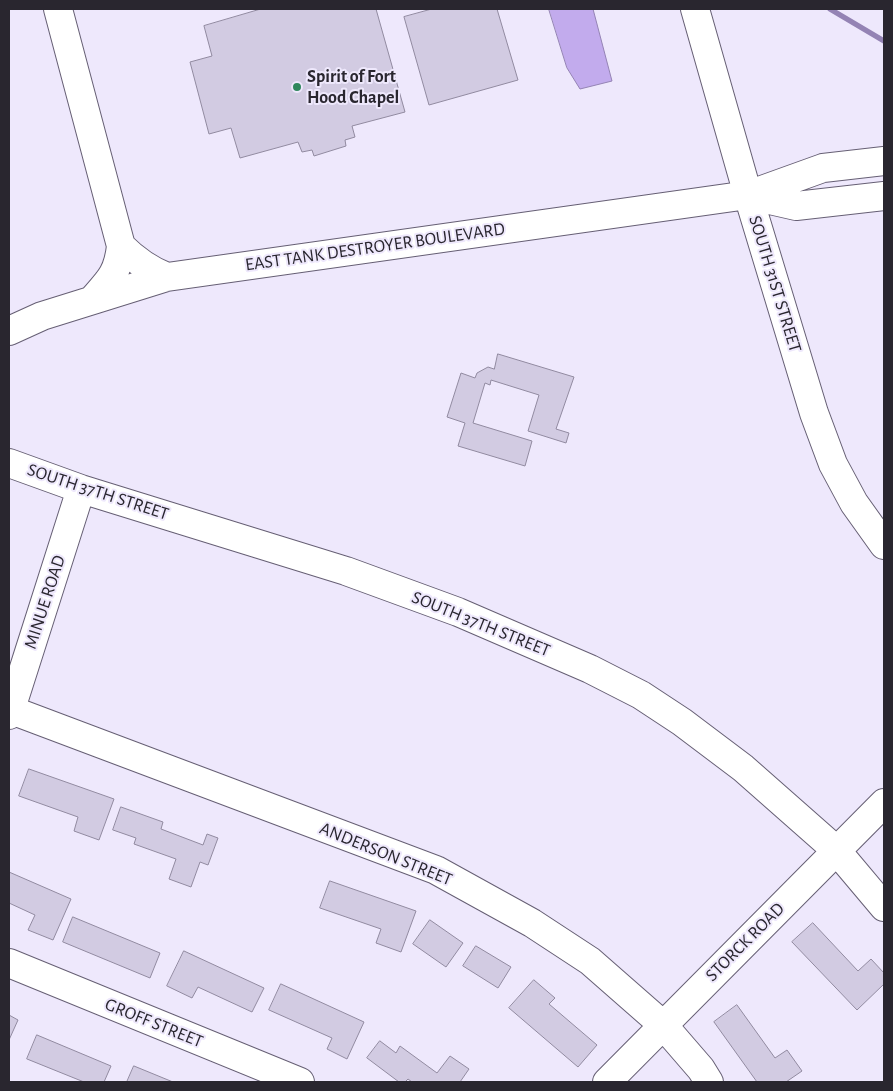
<!DOCTYPE html>
<style>
body{margin:0}
#map{position:relative;width:893px;height:1091px;overflow:hidden;background:#eee8fc;font-family:"Alegreya Sans",sans-serif}
canvas{display:block}
.frame{position:absolute;inset:0;border:10px solid #29262f;pointer-events:none}
</style>
<div id="map">
<canvas width="893" height="1091"></canvas>
<div class="frame"></div>
</div>
<script>
const ctx = document.querySelector('canvas').getContext('2d');
ctx.lineJoin = 'round';
function fillPath(path, color) {
  ctx.fillStyle = color;
  ctx.fill(path, 'evenodd');
}
function stroke(path, color, width, dash) {
  ctx.strokeStyle = color;
  ctx.lineWidth = width;
  ctx.lineCap = dash ? 'butt' : 'round';
  ctx.setLineDash(dash || []);
  ctx.stroke(path);
}
function drawText(font, color, halo, rows, align = 'center') {
  ctx.font = font + ' "Alegreya Sans",sans-serif';
  ctx.lineWidth = 4;
  ctx.setLineDash([]);
  ctx.textBaseline = 'middle';
  ctx.strokeStyle = halo;
  ctx.fillStyle = color;
  for (const [text, x, y, turn = 0] of rows) {
    ctx.save();
    ctx.translate(x, y);
    ctx.rotate((+turn || 0) * Math.PI / 180);
    ctx.textAlign = isNaN(turn) ? turn : align;
    if (halo) ctx.strokeText(text, 0, 0);
    ctx.fillText(text, 0, 0);
    ctx.restore();
  }
}
const water = new Path2D(`
 M 549,9 L 593,9 L 612,81 L 580,89 L 567,68 Z`);
fillPath(water, '#c2abed');
stroke(water, '#9483b4', 1);
stroke(new Path2D(`
 M 830,9 L 884,41`), '#9483b4', 5.5);
const building = new Path2D(`
 M 261,9 L 376,9 L 405,112 L 352,126 L 355,137 L 345,140 L 346,146 L 314,156 L 312,150 L 302,152 L 298,142 L 240,158 L 231,128 L 209,134 L 190,62 L 212,56 L 204,26 Z
 M 432,9 L 497,9 L 518,80 L 429,105 L 404,17 Z
 M 498,354 L 574,377 L 556,429 L 569,433 L 566,443 L 528,431 L 539,395 L 491,380 L 490,385 L 485,383 L 473,423 L 532,441 L 525,466 L 458,446 L 465,423 L 447,417 L 461,373 L 475,378 L 477,373 L 488,367 L 494,369 Z
 M 29,769 L 114,799 L 99,840 L 74,831 L 78,817 L 19,796 Z
 M 121,807 L 163,822 L 161,829 L 203,845 L 207,834 L 218,838 L 208,865 L 200,862 L 191,887 L 169,879 L 176,859 L 134,844 L 136,838 L 113,830 Z
 M 9,872 L 71,899 L 53,940 L 28,930 L 35,915 L 9,903 Z
 M 330,881 L 416,911 L 401,952 L 376,943 L 381,929 L 320,908 Z
 M 73,917 L 160,953 L 150,978 L 63,942 Z
 M 430,920 L 463,943 L 446,967 L 413,944 Z
 M 813,923 L 858,971 L 871,959 L 884,973 L 884,984 L 857,1010 L 792,942 Z
 M 476,946 L 511,967 L 498,988 L 463,966 Z
 M 184,951 L 264,988 L 252,1012 L 198,987 L 192,998 L 167,986 Z
 M 534,980 L 555,998 L 549,1004 L 597,1045 L 578,1067 L 509,1008 Z
 M 281,984 L 364,1022 L 347,1059 L 327,1049 L 332,1038 L 269,1010 Z
 M 737,1005 L 775,1058 L 787,1050 L 802,1071 L 786,1082 L 757,1082 L 714,1022 Z
 M 9,1015 L 18,1020 L 9,1040 Z
 M 37,1035 L 111,1066 L 104,1082 L 84,1082 L 27,1059 Z
 M 380,1041 L 396,1053 L 400,1046 L 437,1073 L 450,1056 L 469,1069 L 460,1082 L 412,1082 L 408,1079 L 405,1082 L 399,1082 L 367,1058 Z
 M 134,1066 L 173,1082 L 127,1082 Z`);
fillPath(building, '#d2cbe2');
stroke(building, '#918aa0', 1);
const minor = new Path2D(`
 M 58,9 L 121,246
 M 695,9 L 748,195 L 814,413 L 833,464 L 854,503 L 884,545
 M 748,195 L 796,206 L 884,196
 M 93,299 C 110,280 118,273 121,246 C 135,260 149,270 167,277
 M 9,331 L 42,316 L 167,277 L 748,195 L 823,168 L 884,161
 M 9,463 L 81,489 L 346,571 L 458,612 L 590,669 L 641,695 L 682,722 L 743,768 L 836,850 L 884,907
 M 11,710 L 436,870 L 532,923 L 590,961 L 663,1025 L 701,1069 L 709,1082
 M 9,715 L 81,489
 M 9,963 L 300,1082
 M 607,1082 L 884,803`);
stroke(minor, '#665f74', 30);
stroke(minor, '#fff', 28);
for (const [x, y, r, color] of [
 [297,87,5,"#2f875c"]
]) {
  const dot = new Path2D();
  dot.arc(x, y, r, 0, 2 * Math.PI);
  ctx.fillStyle = color;
  ctx.fill(dot);
  stroke(dot, '#eee8fc', 2);
}
drawText('bold 18px', '#29262f', '#eee8fc', [
 ["Spirit of Fort",307,77],
 ["Hood Chapel",307,98]
], 'left');
drawText('18px', '#29262f', '#eee8fc', [
 ["EAST TANK DESTROYER BOULEVARD",375,247,-8],
 ["SOUTH 31ST STREET",775,284,73],
 ["SOUTH 37TH STREET",98,492,18],
 ["MINUE ROAD",45,602,-72],
 ["SOUTH 37TH STREET",481,624,22],
 ["ANDERSON STREET",386,854,22],
 ["STORCK ROAD",745,942,-45],
 ["GROFF STREET",154,1023,22]
]);
</script>
